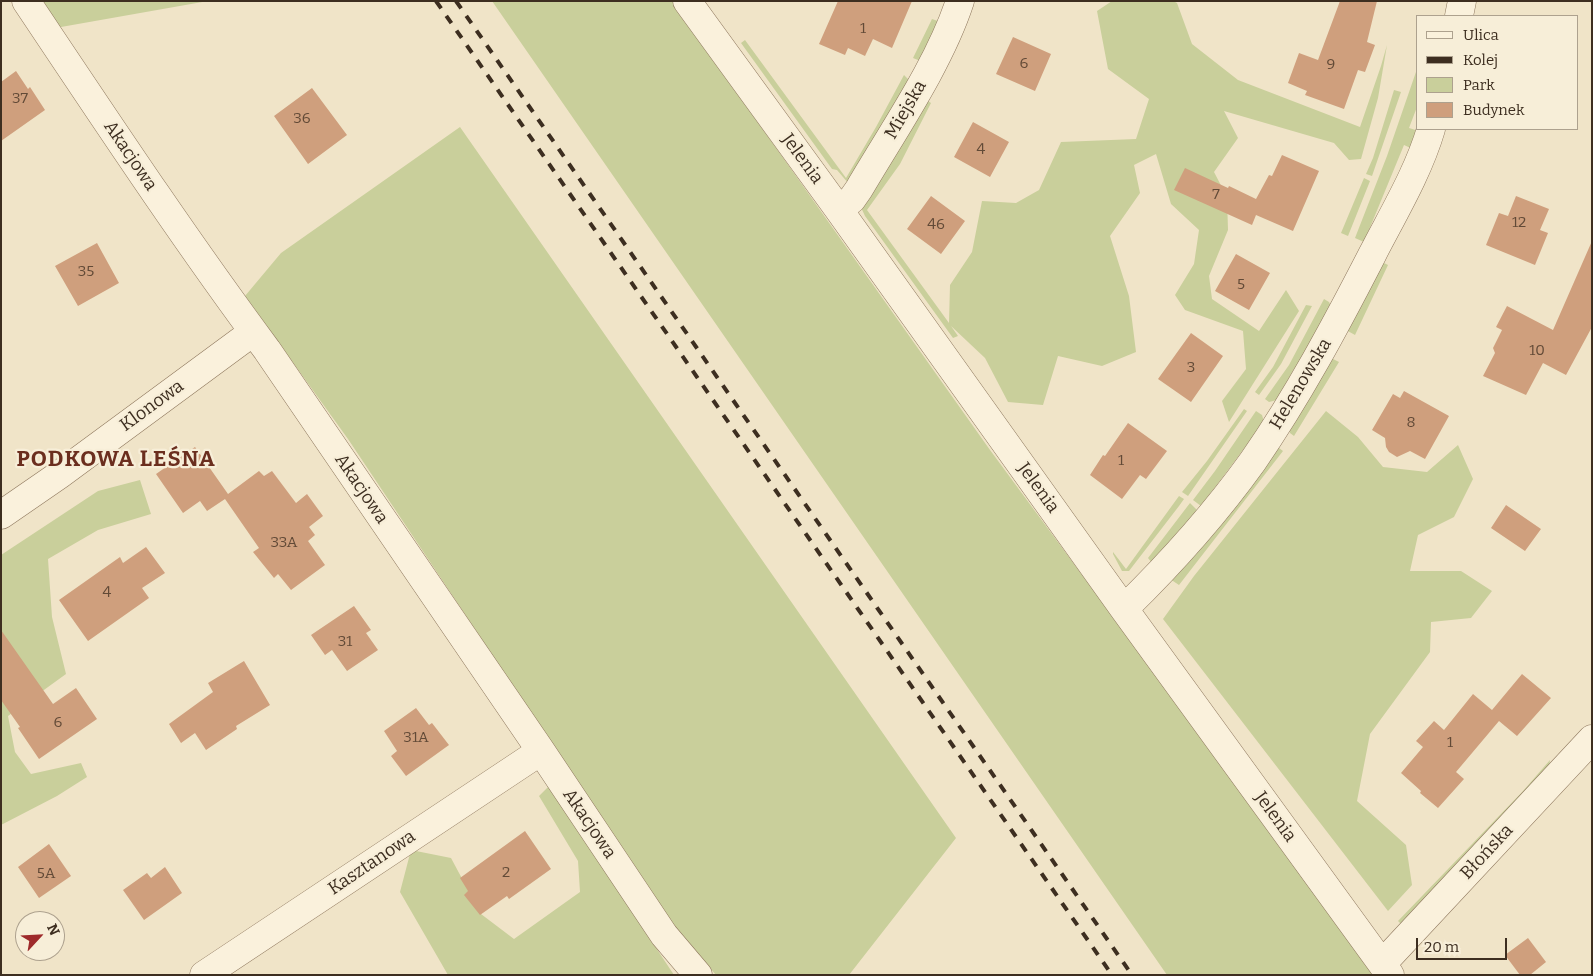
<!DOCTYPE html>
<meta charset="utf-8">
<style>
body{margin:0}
#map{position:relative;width:1593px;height:976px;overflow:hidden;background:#f0e4c8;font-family:Bitter,serif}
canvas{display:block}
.frame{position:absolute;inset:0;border:2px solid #3d2e20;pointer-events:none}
.legend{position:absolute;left:1416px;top:15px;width:162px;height:115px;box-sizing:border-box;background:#f7eed8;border:1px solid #ada18e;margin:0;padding:6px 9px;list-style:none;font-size:15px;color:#3d2e20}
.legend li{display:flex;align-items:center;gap:10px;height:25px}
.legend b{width:25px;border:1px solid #ada18e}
.north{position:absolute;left:15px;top:911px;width:50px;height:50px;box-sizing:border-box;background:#f7eed8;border:1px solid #ada18e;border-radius:50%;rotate:65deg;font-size:14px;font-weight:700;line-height:20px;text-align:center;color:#3d2e20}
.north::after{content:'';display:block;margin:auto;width:18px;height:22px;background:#9e2a2b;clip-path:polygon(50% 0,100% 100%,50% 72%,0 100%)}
.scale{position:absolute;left:1416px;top:938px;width:91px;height:22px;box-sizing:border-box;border:2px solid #3d2e20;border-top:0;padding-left:6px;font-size:15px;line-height:18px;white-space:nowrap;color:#3d2e20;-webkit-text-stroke:4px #f7eed8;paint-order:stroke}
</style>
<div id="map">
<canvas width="1593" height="976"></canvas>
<div class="frame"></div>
<ul class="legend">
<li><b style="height:6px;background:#faf1dc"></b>Ulica</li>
<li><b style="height:6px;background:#3d2e20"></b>Kolej</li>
<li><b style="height:14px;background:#c9cf9b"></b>Park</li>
<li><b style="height:14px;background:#cf9f7d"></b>Budynek</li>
</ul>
<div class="north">N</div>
<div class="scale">20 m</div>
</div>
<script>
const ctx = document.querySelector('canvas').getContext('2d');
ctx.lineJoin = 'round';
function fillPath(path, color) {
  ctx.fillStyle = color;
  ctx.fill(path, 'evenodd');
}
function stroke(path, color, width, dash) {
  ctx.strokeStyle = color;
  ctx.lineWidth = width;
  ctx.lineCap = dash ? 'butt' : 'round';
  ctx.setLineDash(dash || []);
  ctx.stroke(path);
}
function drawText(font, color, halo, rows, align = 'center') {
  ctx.font = font + ' Bitter,serif';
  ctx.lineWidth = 4.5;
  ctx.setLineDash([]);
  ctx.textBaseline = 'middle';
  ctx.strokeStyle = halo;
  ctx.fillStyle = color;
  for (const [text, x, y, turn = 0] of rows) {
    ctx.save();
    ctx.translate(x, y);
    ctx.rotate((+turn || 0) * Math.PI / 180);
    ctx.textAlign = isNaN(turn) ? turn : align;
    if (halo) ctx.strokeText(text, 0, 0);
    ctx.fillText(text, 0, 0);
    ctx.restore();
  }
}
fillPath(new Path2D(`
 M 35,1 L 208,1 L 61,27 L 45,18 Z
 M 492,1 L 672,1 L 990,450 L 1377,975 L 1167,975 Z
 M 1112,1 L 1173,1 L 1177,3 L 1192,44 L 1238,80 L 1360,127 L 1381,66 L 1387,45 L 1378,98 L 1361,159 L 1349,160 L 1334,143 L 1224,111 L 1238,138 L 1214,172 L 1227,197 L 1228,230 L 1209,276 L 1212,299 L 1259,331 L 1286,290 L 1299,311 L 1229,422 L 1222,401 L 1246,369 L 1243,331 L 1185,310 L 1175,295 L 1194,264 L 1199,230 L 1171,204 L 1156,154 L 1134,165 L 1140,193 L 1110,236 L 1129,296 L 1136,352 L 1102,366 L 1058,356 L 1043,405 L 1008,402 L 985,358 L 951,326 L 958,336 L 953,338 L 865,216 L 859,203 L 925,99 L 931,103 L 900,164 L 867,210 L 949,323 L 950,285 L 972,252 L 982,201 L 1016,203 L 1039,190 L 1061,142 L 1136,139 L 1149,99 L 1108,69 L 1097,11 Z
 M 932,19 L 941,22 L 924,60 L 918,60 L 913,58 Z
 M 745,40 L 846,178 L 876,127 L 904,75 L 909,80 L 849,184 L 837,170 L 832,169 L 741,43 Z
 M 1417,69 L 1417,107 L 1409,128 L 1422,132 L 1415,150 L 1404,145 L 1364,242 L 1355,238 L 1387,156 Z
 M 1394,90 L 1401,92 L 1372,176 L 1366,174 L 1373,158 Z
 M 460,127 L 956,838 L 849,975 L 716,975 L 673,926 L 348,439 L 245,296 L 281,253 Z
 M 1364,178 L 1370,181 L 1348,236 L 1341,233 Z
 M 1380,261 L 1388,265 L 1355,335 L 1346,330 Z
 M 1324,299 L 1329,302 L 1332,308 L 1299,366 L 1294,369 L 1277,400 L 1269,402 L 1265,399 L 1289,365 Z
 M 1306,305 L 1312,306 L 1281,364 L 1259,395 L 1255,392 L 1273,367 Z
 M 1331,358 L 1339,362 L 1294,436 L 1290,433 L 1288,426 L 1313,393 L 1313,390 Z
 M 1244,409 L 1247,411 L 1188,496 L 1182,492 L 1207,461 Z
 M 1256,411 L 1262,415 L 1264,422 L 1201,506 L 1193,500 L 1215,471 Z
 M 1326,411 L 1358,437 L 1383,467 L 1427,472 L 1458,445 L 1473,479 L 1454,517 L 1418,535 L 1410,571 L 1461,571 L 1492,591 L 1471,618 L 1431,622 L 1430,652 L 1370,734 L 1357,801 L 1406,845 L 1412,885 L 1388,911 L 1163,619 L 1194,576 Z
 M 1279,448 L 1283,451 L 1179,585 L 1170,579 L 1272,450 Z
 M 140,480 L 151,514 L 98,530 L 48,559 L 52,617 L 66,674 L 8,716 L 15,752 L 31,774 L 81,763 L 87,777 L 57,796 L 1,825 L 1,555 L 98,491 Z
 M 1179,496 L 1184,499 L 1179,506 L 1129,571 L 1122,571 L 1113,554 L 1113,552 L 1126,569 Z
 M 1190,503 L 1198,511 L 1152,563 L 1148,558 Z
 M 1550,760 L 1549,768 L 1402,925 L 1398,921 L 1523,791 Z
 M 551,784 L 582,836 L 674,975 L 448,975 L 400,892 L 411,850 L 451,858 L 481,914 L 514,939 L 580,892 L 578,861 L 539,796 Z`), '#c9cf9b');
fillPath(new Path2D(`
 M 838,1 L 912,1 L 892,48 L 873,39 L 865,56 L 848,48 L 845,55 L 819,44 Z
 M 1340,1 L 1377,1 L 1367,42 L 1375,45 L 1365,72 L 1358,70 L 1344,109 L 1305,95 L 1307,91 L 1288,83 L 1299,53 L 1318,60 Z
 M 1013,37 L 1051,54 L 1035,91 L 996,74 Z
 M 16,71 L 28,89 L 30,87 L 45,110 L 1,141 L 1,82 Z
 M 312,88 L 347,135 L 308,164 L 274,116 Z
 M 973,122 L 1009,142 L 990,177 L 954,157 Z
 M 1282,155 L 1319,171 L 1293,231 L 1256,215 L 1252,225 L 1174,190 L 1185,168 L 1228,188 L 1229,186 L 1256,199 L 1269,175 L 1272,176 Z
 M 931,196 L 965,221 L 941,254 L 907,229 Z
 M 1516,196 L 1549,209 L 1540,230 L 1548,233 L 1535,265 L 1486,245 L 1499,213 L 1508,216 Z
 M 1592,241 L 1592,327 L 1566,375 L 1543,363 L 1526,395 L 1483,376 L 1495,353 L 1493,348 L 1502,330 L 1496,327 L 1507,306 L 1553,330 Z
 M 97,243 L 119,283 L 78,306 L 55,266 Z
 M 1236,254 L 1270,273 L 1249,310 L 1215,291 Z
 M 1191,333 L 1223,356 L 1191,402 L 1158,379 Z
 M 1404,391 L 1449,416 L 1425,459 L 1410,451 L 1397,457 L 1389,452 L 1386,447 L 1385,438 L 1372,430 L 1393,394 L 1400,398 Z
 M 1128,423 L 1167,451 L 1146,479 L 1140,475 L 1122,499 L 1090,475 L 1103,455 L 1105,456 Z
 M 195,447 L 228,494 L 259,471 L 264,476 L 272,471 L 296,503 L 307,494 L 323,516 L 309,527 L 315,535 L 308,541 L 325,565 L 291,590 L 278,574 L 274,578 L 253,552 L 259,548 L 225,499 L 207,511 L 200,501 L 183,513 L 156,474 Z
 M 1506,505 L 1541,529 L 1525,551 L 1491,528 Z
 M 146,547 L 165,573 L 142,588 L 149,598 L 88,641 L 59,600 L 120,557 L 123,563 Z
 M 354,606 L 371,630 L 366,633 L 378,650 L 347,671 L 332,650 L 325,655 L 311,635 Z
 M 1,630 L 53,704 L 76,688 L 97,719 L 39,759 L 18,728 L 20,727 L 1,700 Z
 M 244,661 L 270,705 L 236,726 L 237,729 L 206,750 L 195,733 L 181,743 L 169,724 L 213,692 L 208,683 Z
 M 1522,674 L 1551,698 L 1517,736 L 1499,721 L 1456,772 L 1464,779 L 1438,808 L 1420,793 L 1421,791 L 1401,773 L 1423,747 L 1416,741 L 1434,721 L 1444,730 L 1473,694 L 1492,710 Z
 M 416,708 L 429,725 L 432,723 L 449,745 L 406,776 L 391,756 L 397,751 L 384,731 Z
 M 525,831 L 551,869 L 509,899 L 507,896 L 480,915 L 464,895 L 468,891 L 460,878 Z
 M 49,844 L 71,876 L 39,898 L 18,867 Z
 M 165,867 L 182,893 L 144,920 L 123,890 L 147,873 L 151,878 Z
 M 1528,938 L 1546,962 L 1530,975 L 1520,975 L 1505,955 Z`), '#cf9f7d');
const minor = new Path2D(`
 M 26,1 C 105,119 183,237 267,350 L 541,751 L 664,935 L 698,975
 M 687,1 L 839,210 L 1124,609 L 1390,975
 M 1459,16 L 1462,1
 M 839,210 L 852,199 L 859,189 C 893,131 939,65 960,1
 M 1,515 L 59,475 L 253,332
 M 1124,609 C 1171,563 1215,514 1253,461 C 1298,396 1336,325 1372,255 C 1393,214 1418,173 1431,129
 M 1382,964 L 1592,739
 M 204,975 L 541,751`);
stroke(minor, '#8d765c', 29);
stroke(minor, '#faf1dc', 28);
stroke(new Path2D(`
 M 436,1 L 1112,975
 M 456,1 L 1132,975`), '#3d2e20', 4, [9, 9]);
drawText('15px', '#624a37', null, [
 ["1",863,29],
 ["6",1024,64],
 ["9",1331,65],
 ["37",20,99],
 ["36",302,119],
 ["4",981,150],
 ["7",1216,195],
 ["12",1519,223],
 ["46",936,225],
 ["35",86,272],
 ["5",1241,285],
 ["10",1537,351],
 ["3",1191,368],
 ["8",1411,423],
 ["1",1121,461],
 ["33A",284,543],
 ["4",107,593],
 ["31",345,642],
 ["6",58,723],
 ["31A",416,738],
 ["1",1450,743],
 ["2",506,873],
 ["5A",46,874]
]);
drawText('18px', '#3d2e20', '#f7eed8', [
 ["Miejska",906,110,-60],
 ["Akacjowa",130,156,56],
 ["Jelenia",802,159,54],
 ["Helenowska",1301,384,-59],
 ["Klonowa",152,406,-36],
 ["Jelenia",1038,488,54],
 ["Akacjowa",361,489,56],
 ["Jelenia",1275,817,54],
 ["Akacjowa",589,824,56],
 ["Błońska",1487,852,-47],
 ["Kasztanowa",372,863,-34]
]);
ctx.letterSpacing = '1px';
drawText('bold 22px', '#6b2e1e', '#f7eed8', [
 ["PODKOWA LEŚNA",116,460]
]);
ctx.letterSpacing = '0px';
</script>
